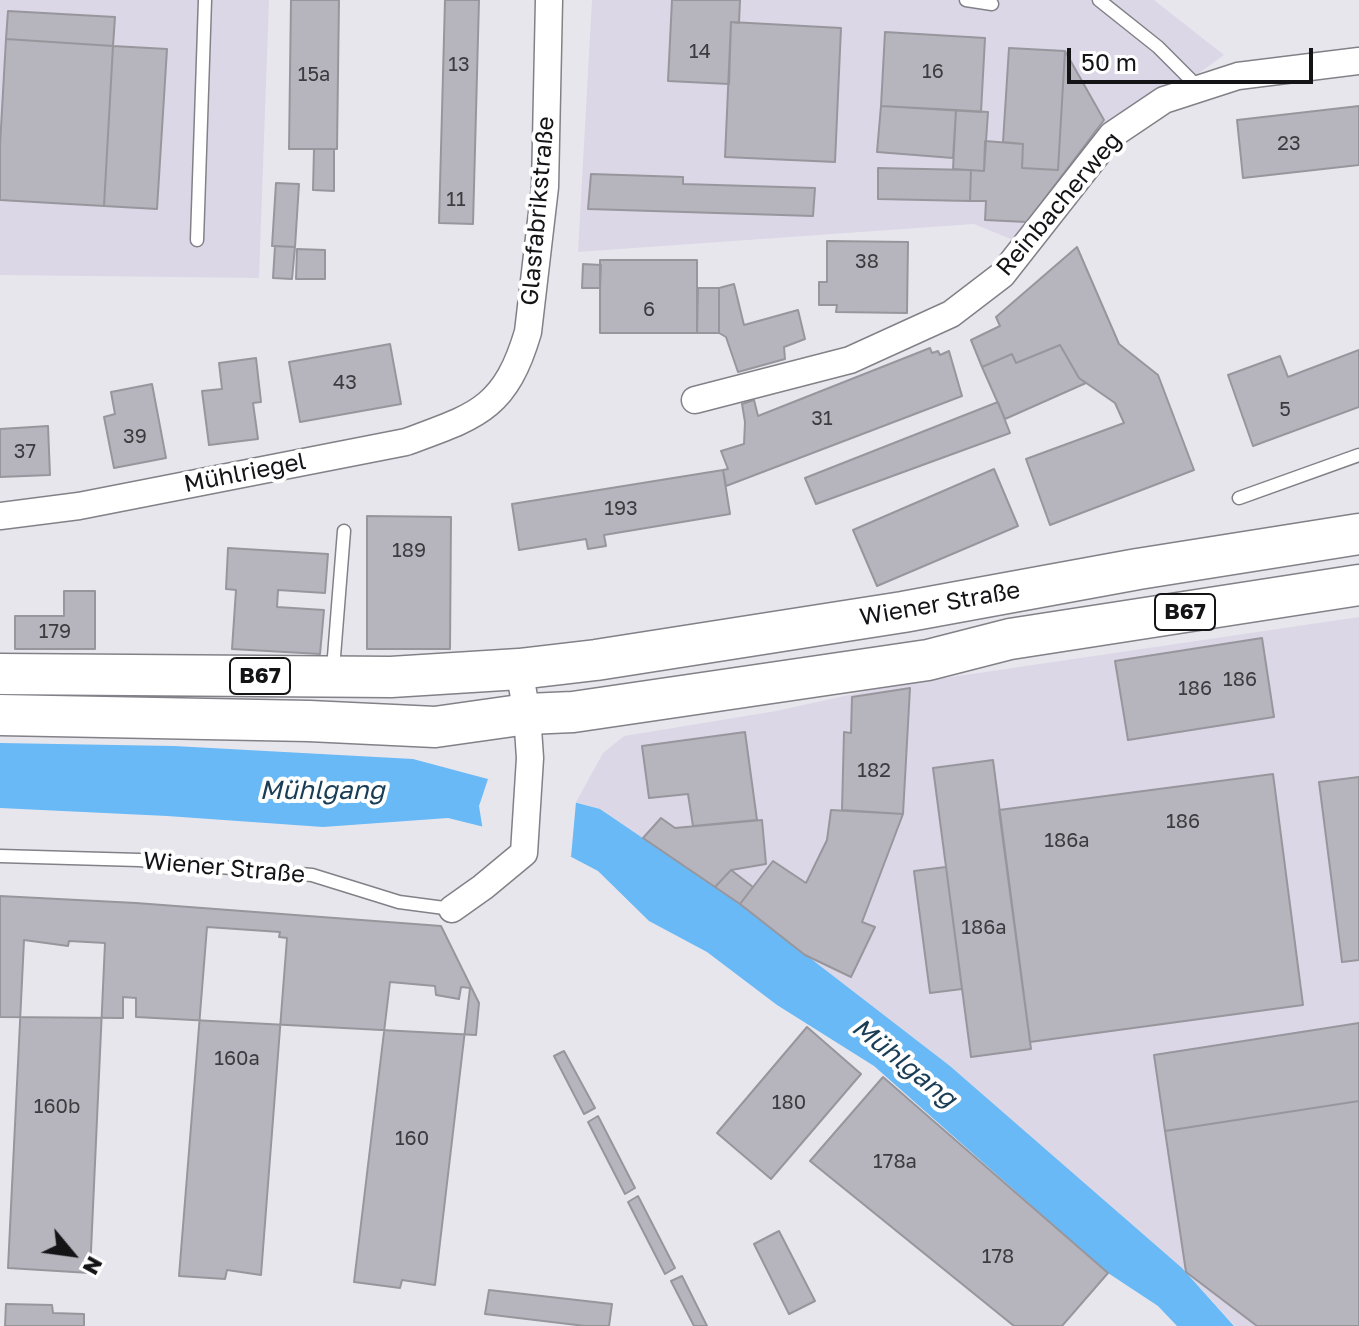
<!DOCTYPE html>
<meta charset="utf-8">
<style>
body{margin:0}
#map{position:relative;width:1359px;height:1326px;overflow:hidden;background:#e8e6ed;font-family:"Golos Text",sans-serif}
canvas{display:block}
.north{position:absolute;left:32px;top:1214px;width:80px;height:80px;-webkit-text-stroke:6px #fff;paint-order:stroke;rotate:119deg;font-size:22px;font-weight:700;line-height:32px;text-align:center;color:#141316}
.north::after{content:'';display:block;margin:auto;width:28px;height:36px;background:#141316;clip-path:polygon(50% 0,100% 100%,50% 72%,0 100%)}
.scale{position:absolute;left:1067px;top:48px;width:246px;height:36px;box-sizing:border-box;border:4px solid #141316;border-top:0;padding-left:10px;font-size:24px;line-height:28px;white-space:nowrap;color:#141316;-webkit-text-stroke:6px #fff;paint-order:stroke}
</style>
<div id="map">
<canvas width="1359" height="1326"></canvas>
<div class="north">N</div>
<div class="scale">50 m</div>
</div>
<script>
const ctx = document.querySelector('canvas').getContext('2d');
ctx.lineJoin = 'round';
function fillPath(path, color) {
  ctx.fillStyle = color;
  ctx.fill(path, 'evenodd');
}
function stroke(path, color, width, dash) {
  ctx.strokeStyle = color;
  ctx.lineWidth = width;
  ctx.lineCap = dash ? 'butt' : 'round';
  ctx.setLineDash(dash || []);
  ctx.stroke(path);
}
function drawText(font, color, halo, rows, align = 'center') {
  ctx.font = font + ' "Golos Text",sans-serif';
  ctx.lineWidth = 8;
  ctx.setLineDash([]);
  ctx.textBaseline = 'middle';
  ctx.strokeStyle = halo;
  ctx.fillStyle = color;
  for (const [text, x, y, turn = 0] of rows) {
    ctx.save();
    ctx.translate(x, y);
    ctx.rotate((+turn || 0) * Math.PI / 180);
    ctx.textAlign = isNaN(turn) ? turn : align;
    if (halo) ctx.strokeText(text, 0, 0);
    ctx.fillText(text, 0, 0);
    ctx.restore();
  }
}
fillPath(new Path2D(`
 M 0,0 L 269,0 L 259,278 L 0,275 Z
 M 592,0 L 1154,0 L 1224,55 L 1134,120 L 1025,245 L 974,224 L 578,252 Z
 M 1359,617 L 1359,1326 L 1235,1326 L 1182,1268 L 950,1066 L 740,904 L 600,809 L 576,802 L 603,753 L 624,736 L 776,711 L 890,686 Z`), '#dcd7e6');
fillPath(new Path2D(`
 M 0,743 L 174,746 L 413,759 L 600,809 L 740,904 L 950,1066 L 1182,1268 L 1234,1326 L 1177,1326 L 1158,1306 L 1108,1273 L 874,1066 L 777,1005 L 707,952 L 649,921 L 598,871 L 541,841 L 448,818 L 323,827 L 167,816 L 0,808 Z`), '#68b9f6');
fillPath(new Path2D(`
 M 488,779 L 510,781 L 543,789 L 576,802 L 571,857 L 540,845 L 483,831 L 479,806 Z`), '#e8e6ed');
const building = new Path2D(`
 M 291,0 L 339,0 L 337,149 L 289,149 Z
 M 445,0 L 479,0 L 473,224 L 439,223 Z
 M 672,0 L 740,0 L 739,23 L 731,22 L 729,84 L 668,81 Z
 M 8,11 L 115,17 L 113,46 L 6,39 Z
 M 731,22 L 841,28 L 835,162 L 725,157 Z
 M 885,32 L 985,38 L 981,112 L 881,106 Z
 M 6,39 L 113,46 L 104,206 L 0,200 L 0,145 Z
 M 113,46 L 167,49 L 157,209 L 104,206 Z
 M 1009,48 L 1065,51 L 1058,170 L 1022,168 L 1023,144 L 1003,142 Z
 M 1065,51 L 1104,120 L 1027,222 L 985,220 L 986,201 L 970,201 L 971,170 L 984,171 L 985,141 L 1023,144 L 1022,168 L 1058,170 Z
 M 881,106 L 956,110 L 953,158 L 877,152 Z
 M 1359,106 L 1359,165 L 1243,178 L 1237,120 Z
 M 956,110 L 988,112 L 984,171 L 953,169 Z
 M 314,149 L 334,149 L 334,191 L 313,190 Z
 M 878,168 L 971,170 L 970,201 L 878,199 Z
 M 591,174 L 683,177 L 683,184 L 815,188 L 813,216 L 588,209 Z
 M 276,183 L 299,184 L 295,247 L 272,246 Z
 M 827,241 L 908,242 L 907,313 L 836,312 L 837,305 L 819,305 L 819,282 L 827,282 Z
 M 275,246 L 295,247 L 292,279 L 273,278 Z
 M 1077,247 L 1119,344 L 1158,375 L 1194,470 L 1050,525 L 1026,459 L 1124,423 L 1115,403 L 1079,378 L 1060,345 L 1016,363 L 1012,354 L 982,367 L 971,340 L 1000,326 L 996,317 Z
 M 297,249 L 325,250 L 325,279 L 296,279 Z
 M 600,260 L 697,260 L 697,333 L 600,333 Z
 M 583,264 L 601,265 L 600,288 L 582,288 Z
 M 734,284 L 744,325 L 798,310 L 805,339 L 784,347 L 785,359 L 738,372 L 726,337 L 719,333 L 719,288 Z
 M 698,288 L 719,288 L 719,333 L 697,333 Z
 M 390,344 L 401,404 L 300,422 L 289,362 Z
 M 1060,345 L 1079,378 L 1086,383 L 1005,419 L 982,367 L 1012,354 L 1016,363 Z
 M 930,348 L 932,353 L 938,351 L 940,355 L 949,351 L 962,396 L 726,486 L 723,470 L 728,469 L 721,451 L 744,444 L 745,422 L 742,404 L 754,400 L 758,416 Z
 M 1359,350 L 1359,407 L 1253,446 L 1228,375 L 1280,356 L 1288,377 Z
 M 256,358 L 261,402 L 253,403 L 258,439 L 209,445 L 202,391 L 222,389 L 219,363 Z
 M 152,384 L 166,458 L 114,468 L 104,417 L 115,414 L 111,392 Z
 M 998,402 L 1010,433 L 816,504 L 805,478 Z
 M 48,426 L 50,475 L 0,477 L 0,429 Z
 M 994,469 L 1018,526 L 877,586 L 853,530 Z
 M 723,470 L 730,514 L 604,535 L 606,546 L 588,549 L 586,539 L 519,550 L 512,504 Z
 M 367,516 L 451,517 L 450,649 L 367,649 Z
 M 228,548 L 328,554 L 325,593 L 278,590 L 277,607 L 324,610 L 320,654 L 232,649 L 236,590 L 226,589 Z
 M 64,591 L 95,591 L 95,649 L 15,649 L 15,616 L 64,616 Z
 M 1262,638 L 1274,717 L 1128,740 L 1115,661 Z
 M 910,688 L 903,814 L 842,810 L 844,732 L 851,733 L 852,697 Z
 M 745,732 L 757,820 L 693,826 L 688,794 L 649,798 L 642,746 Z
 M 993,760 L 1031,1049 L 971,1057 L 933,768 Z
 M 1273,774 L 1303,1005 L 1030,1042 L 999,810 Z
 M 1359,777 L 1359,960 L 1342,962 L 1319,782 Z
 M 831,810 L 903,814 L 862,922 L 875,927 L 851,977 L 805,955 L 740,904 L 773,861 L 806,883 L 827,840 Z
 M 661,818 L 675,828 L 762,820 L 766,864 L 731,870 L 715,887 L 643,838 Z
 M 946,867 L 962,989 L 930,993 L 914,871 Z
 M 731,870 L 753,887 L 740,904 L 715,887 Z
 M 0,896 L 136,903 L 441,926 L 479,1003 L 476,1035 L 136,1017 L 136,998 L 123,997 L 123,1018 L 0,1017 Z
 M 207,927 L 280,932 L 279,937 L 287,938 L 261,1275 L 227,1270 L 225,1279 L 179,1276 Z
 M 24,940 L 68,946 L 69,941 L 105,943 L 90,1273 L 8,1268 Z
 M 390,982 L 435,986 L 436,995 L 459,999 L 461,987 L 470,988 L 435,1285 L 402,1280 L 400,1288 L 354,1282 Z
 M 1359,1023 L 1359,1101 L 1165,1131 L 1154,1055 Z
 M 807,1027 L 861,1074 L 771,1179 L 717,1133 Z
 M 564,1051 L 595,1108 L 584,1114 L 554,1056 Z
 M 883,1077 L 1108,1273 L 1062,1326 L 1014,1326 L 810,1161 Z
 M 1359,1101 L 1359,1326 L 1257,1326 L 1186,1272 L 1165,1131 Z
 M 598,1116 L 635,1188 L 625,1194 L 588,1122 Z
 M 638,1196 L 675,1268 L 665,1274 L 628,1202 Z
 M 779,1231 L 815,1301 L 789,1314 L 754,1244 Z
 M 682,1276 L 707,1326 L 694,1326 L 671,1281 Z
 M 489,1290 L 612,1304 L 609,1326 L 585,1326 L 485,1314 Z
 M 6,1304 L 52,1305 L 53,1313 L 84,1314 L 84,1326 L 5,1326 Z`);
fillPath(building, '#b6b4bc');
stroke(building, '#98969d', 2);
const service = new Path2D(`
 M 966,0 L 992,4
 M 1099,0 L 1158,47 L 1199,88
 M 197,240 L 205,0
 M 1239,498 L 1359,455
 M 333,669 L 344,531
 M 0,856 L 139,860 L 312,875 L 399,902 L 452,909`);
const minor = new Path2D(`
 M 695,400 L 850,360 L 951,314 L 1002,275 L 1112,135 L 1164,100 L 1238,76 L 1359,61
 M 0,516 L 79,506 L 406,442 C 476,416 505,410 528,332 L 545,187 L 549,0
 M 452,909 L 483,887 L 524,853 L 530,758 L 527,714 L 519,669`);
const primary = new Path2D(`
 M 0,674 L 391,677 L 519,669 L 596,660 L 903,612 L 1138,569 L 1359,534
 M 0,715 L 309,721 L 435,727 L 527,714 L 573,712 L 928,660 L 1010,639 L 1359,585`);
stroke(service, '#828187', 15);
stroke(minor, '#828187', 29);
stroke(primary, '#828187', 43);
stroke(service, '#fff', 12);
stroke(minor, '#fff', 26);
stroke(primary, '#fff', 40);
drawText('20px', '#3c3b40', null, [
 ["14",700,52],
 ["13",459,65],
 ["16",933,72],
 ["15a",314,75],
 ["23",1289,144],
 ["11",456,200],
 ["38",867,262],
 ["6",649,310],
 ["43",345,383],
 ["5",1285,410],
 ["31",822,419],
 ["39",135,437],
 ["37",25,452],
 ["193",621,509],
 ["189",409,551],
 ["179",55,632],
 ["186",1240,680],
 ["186",1195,689],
 ["182",874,771],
 ["186",1183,822],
 ["186a",1067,841],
 ["186a",984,928],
 ["160a",237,1059],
 ["180",789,1103],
 ["160b",57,1107],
 ["160",412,1139],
 ["178a",895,1162],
 ["178",998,1257]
]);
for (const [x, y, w] of [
 [1185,612,60],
 [260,676,60]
]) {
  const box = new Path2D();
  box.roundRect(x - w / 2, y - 18, w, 36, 6);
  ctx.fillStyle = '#fff';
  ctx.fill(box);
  stroke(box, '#141316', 2);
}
drawText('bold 22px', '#141316', null, [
 ["B67",1185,612],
 ["B67",260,676]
]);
drawText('24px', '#141316', '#fff', [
 ["Reinbacherweg",1059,204,-50],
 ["Glasfabrikstraße",538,211,-85],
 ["Mühlriegel",245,473,-11],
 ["Wiener Straße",940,604,-10],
 ["Wiener Straße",224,868,5]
]);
drawText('italic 26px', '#1a3d56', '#fff', [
 ["Mühlgang",322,791],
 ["Mühlgang",904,1063,39]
]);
</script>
